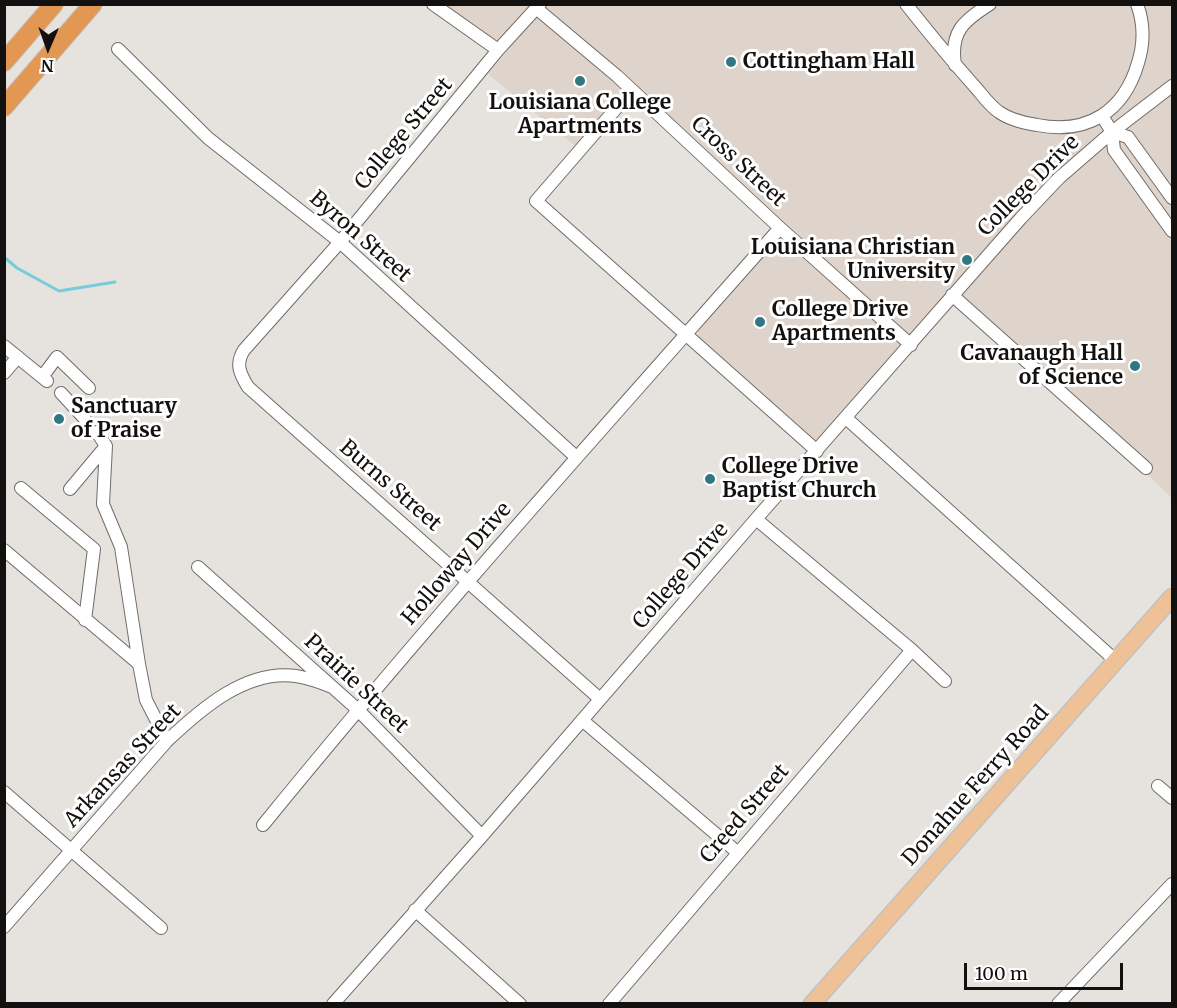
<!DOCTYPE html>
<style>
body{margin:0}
#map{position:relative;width:1177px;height:1008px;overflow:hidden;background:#e6e2de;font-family:Merriweather,serif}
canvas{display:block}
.frame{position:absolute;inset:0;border:6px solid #131110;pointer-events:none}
.north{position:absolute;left:18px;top:18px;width:60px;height:60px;-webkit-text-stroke:4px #fff;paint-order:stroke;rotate:182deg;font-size:16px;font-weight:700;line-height:24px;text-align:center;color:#131110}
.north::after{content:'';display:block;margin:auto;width:21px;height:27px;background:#131110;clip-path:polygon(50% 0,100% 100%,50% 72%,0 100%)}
.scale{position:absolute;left:964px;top:963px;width:159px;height:27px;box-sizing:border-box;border:3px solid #131110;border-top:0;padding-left:8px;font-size:18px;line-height:21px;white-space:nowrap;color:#131110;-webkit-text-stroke:4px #fff;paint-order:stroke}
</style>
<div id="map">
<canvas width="1177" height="1008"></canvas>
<div class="frame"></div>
<div class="north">N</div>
<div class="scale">100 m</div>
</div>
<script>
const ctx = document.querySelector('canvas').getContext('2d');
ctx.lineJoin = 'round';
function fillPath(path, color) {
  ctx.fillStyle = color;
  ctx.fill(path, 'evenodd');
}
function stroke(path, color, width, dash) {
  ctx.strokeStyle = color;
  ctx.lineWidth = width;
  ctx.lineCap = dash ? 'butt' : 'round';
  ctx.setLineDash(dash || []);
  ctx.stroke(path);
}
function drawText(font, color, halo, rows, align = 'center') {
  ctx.font = font + ' Merriweather,serif';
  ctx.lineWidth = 6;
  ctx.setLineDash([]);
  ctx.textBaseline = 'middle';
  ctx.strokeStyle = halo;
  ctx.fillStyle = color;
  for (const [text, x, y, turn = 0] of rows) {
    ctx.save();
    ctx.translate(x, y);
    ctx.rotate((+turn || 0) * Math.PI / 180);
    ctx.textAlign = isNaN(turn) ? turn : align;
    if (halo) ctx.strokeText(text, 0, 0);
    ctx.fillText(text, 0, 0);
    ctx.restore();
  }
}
fillPath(new Path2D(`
 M 445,5 L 1172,5 L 1172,498 L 952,289 L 819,440 L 815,440 L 698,336 L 698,331 L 787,231 L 629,86 L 575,146 L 488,74 L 509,49 Z`), '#dfd4cb');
stroke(new Path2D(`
 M 4,257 L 17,268 L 59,291 L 115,282`), '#76ccdb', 3);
const minor = new Path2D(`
 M 433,4 L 498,50
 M 540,4 L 498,50 L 340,242 L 244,350 C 235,364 240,374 248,387 L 600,699
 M 906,4 C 929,33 952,61 977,89 C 983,96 990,106 999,112 C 1010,120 1024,123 1037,125 C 1088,135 1124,111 1138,63 C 1144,44 1144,23 1137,4
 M 536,8 L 617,76 L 780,228 L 911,345
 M 118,49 L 208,138 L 340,242 L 576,457
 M 955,65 C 950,32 963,21 990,4
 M 632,90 L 536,201 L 817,451
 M 1102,116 L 1112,132 L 1114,150 L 1172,231
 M 1112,132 L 1128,137 L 1172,198
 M 952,295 L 1146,468
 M 4,346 L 47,381
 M 4,373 L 18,357
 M 42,377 L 57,357 L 89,388
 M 61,393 L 85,419
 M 846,418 L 1116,661
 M 97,432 L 106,446 L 103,504 L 121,547 L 139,664
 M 21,488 L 94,549 L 85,620
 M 70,489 L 106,446
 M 756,519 L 912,650 L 945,681
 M 4,550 L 139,664 L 146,700 L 167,741
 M 198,567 L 357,709 L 482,836
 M 582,720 L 737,852
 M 1158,786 L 1172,798
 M 4,792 L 161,928
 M 263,825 C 429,621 606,425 780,228
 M 415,910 L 520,1004
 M 4,927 L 167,741 C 201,709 246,669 296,676 C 309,678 320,682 332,687
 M 333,1004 L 482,836 L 756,519 L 1021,218 L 1059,178 L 1112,132 L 1172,86
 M 609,1004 L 912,650
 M 1058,1004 L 1172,884`);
const major = new Path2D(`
 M 812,1004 L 1172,597`);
const highway = new Path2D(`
 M 4,62 L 54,4
 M 4,107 L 93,4`);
stroke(minor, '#706c69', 14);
stroke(major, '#c2c1c1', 19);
stroke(highway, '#c2c1c1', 20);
stroke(minor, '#fff', 12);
stroke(major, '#eec197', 16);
stroke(highway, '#e29852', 18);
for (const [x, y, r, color] of [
 [731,62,6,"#317783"],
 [580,81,6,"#317783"],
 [967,260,6,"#317783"],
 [760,322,6,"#317783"],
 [1135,366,6,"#317783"],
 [59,419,6,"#317783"],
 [710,479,6,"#317783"]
]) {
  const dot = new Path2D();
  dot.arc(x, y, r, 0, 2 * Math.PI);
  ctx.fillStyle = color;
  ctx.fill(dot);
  stroke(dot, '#fff', 2);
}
drawText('bold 21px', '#131110', '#fff', [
 ["Cottingham Hall",743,62],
 ["Louisiana College",580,103,"center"],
 ["Apartments",580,127,"center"],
 ["Louisiana Christian",955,248,"right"],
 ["University",955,272,"right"],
 ["College Drive",772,310],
 ["Apartments",772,334],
 ["Cavanaugh Hall",1123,354,"right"],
 ["of Science",1123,378,"right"],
 ["Sanctuary",71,407],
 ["of Praise",71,431],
 ["College Drive",722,467],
 ["Baptist Church",722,491]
], 'left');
drawText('21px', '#131110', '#fff', [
 ["College Street",404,134,-50],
 ["Cross Street",738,162,43],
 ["College Drive",1029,186,-45],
 ["Byron Street",360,237,41],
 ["Burns Street",390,486,41],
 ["Holloway Drive",457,564,-49],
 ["College Drive",681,576,-49],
 ["Prairie Street",356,684,43],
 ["Arkansas Street",123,766,-47],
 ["Donahue Ferry Road",976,786,-48],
 ["Creed Street",745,814,-49]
]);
</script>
